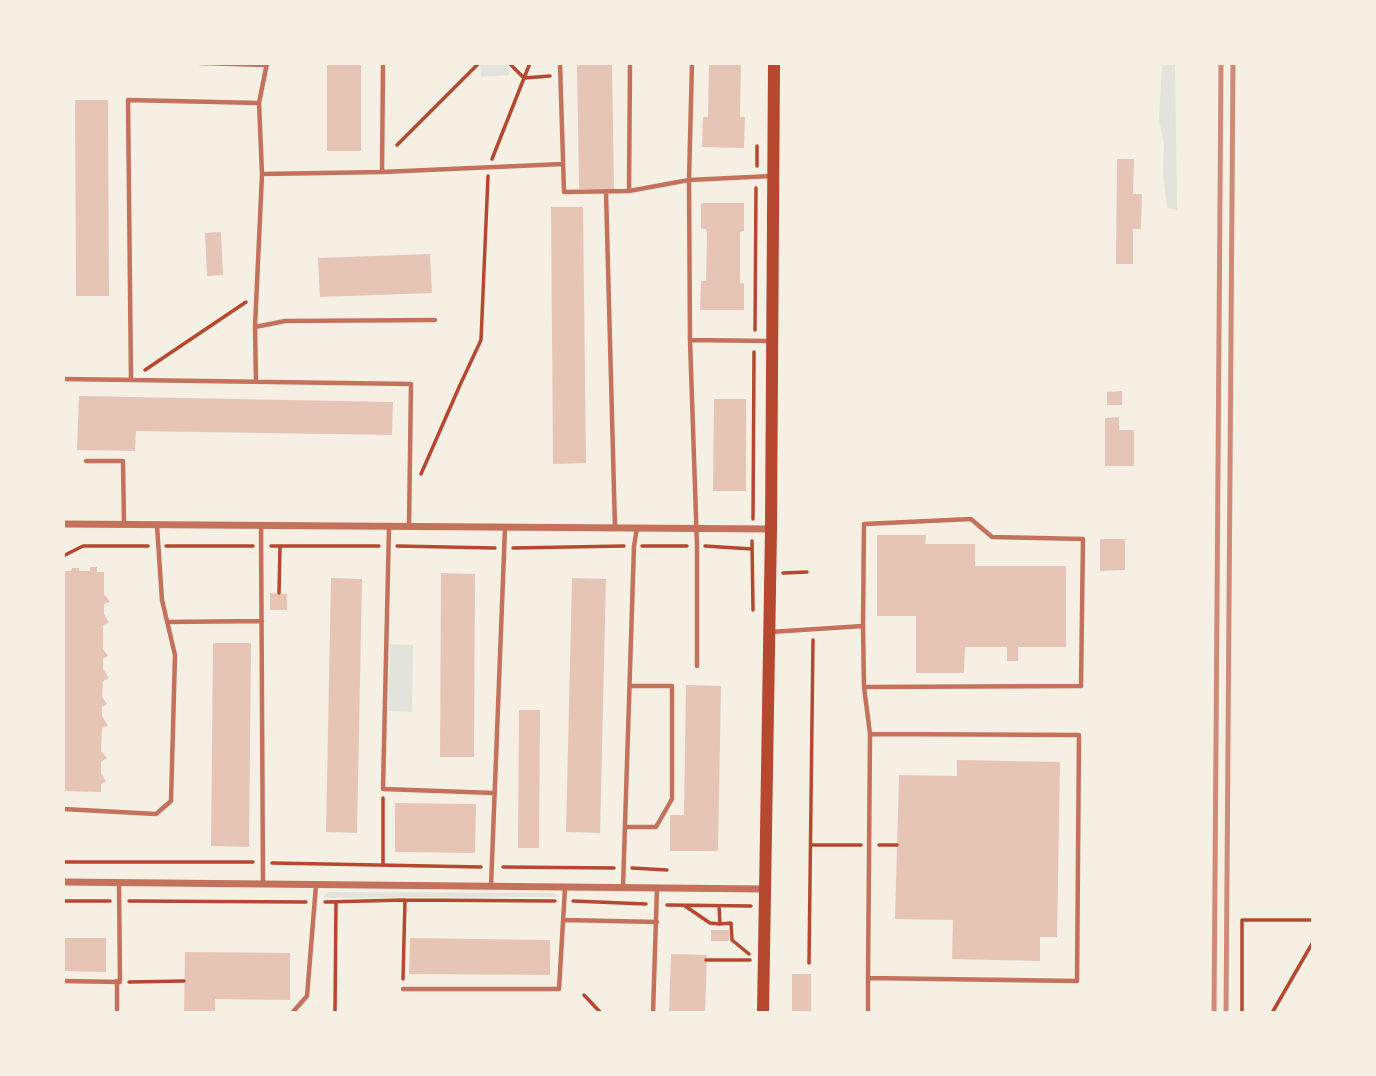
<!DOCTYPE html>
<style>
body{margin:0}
#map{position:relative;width:1376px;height:1076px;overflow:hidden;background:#f6efe4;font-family:Lato,sans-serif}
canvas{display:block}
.frame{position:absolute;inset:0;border:65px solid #f6efe4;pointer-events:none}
</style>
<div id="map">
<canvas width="1376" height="1076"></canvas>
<div class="frame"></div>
</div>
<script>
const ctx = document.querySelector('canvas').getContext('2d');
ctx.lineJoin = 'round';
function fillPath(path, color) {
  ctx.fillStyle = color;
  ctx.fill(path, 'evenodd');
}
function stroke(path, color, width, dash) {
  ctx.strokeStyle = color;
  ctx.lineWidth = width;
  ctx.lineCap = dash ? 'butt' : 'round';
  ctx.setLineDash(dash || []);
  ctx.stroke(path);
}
fillPath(new Path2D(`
 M 480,63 L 508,63 L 509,75 L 481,77 Z
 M 1162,63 L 1175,63 L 1177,210 L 1167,208 L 1163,174 L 1164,145 L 1159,119 Z
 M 390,644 L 413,645 L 412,712 L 388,711 Z
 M 329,892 L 554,893 L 558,897 L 324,898 L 324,895 Z`), '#e2e4dc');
fillPath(new Path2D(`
 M 327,63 L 361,63 L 361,151 L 327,151 Z
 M 577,63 L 612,63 L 614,189 L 579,189 Z
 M 709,63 L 741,63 L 740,117 L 745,117 L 744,148 L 702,147 L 703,117 L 708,117 Z
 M 75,100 L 108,100 L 109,296 L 76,296 Z
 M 1117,159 L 1134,159 L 1133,194 L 1142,194 L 1141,229 L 1133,229 L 1133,264 L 1116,264 Z
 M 701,203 L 744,203 L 744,231 L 740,232 L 740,283 L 744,283 L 744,310 L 700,310 L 701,281 L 706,281 L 707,233 L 706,229 L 701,229 Z
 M 551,207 L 583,207 L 586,463 L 553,464 Z
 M 221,232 L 223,275 L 207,276 L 205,233 Z
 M 430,254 L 432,293 L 320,297 L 318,258 Z
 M 1122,391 L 1122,405 L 1107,405 L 1107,392 Z
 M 79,396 L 393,402 L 392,435 L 136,431 L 135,451 L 77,450 Z
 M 714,399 L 746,399 L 746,491 L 713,491 Z
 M 1119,417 L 1119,430 L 1134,430 L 1134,466 L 1105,466 L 1105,418 Z
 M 877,535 L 926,535 L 925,544 L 975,544 L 975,566 L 1066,566 L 1066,647 L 1018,647 L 1018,661 L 1007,661 L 1007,647 L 965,647 L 964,673 L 916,673 L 916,616 L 877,616 Z
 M 1100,539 L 1125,539 L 1125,570 L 1100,571 Z
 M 90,567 L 97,567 L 97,572 L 104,572 L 104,594 L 110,602 L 104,604 L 104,614 L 109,623 L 103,625 L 103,649 L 108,656 L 103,659 L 103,669 L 109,678 L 103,681 L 102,697 L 107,704 L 102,707 L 102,716 L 108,726 L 102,728 L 101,751 L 107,758 L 101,762 L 101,773 L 106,781 L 101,784 L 101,792 L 63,791 L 63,593 L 64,593 L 65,571 L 71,571 L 72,568 L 79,568 L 79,571 L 90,571 Z
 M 441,573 L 475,574 L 474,757 L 440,757 Z
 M 331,578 L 362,579 L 357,833 L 326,832 Z
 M 572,578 L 606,579 L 600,833 L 566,832 Z
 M 270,593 L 287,594 L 287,610 L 270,610 Z
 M 213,643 L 251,643 L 249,847 L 211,846 Z
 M 686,685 L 721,686 L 718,851 L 670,851 L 670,815 L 684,815 Z
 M 519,710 L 540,710 L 539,848 L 518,848 Z
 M 957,760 L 1060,762 L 1057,937 L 1040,937 L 1040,961 L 952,959 L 953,920 L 895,919 L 899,775 L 957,776 Z
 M 395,803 L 476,804 L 475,853 L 395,852 Z
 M 711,930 L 729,930 L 729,941 L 711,941 Z
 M 63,938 L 106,938 L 106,972 L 63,971 Z
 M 410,938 L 550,940 L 550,975 L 409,974 Z
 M 185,952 L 290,953 L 290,1000 L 215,999 L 215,1013 L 184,1013 Z
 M 671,954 L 707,955 L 705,1013 L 669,1013 Z
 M 792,974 L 811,974 L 811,1013 L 792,1013 Z`), '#e6c5b7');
stroke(new Path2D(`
 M 509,63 L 524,78 L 550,76
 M 397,145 L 479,63
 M 492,159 L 530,63
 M 757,166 L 757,146
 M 755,330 L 756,188
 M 145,370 L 246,302
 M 421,474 L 460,385 L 481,340 L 488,176
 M 753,519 L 754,352
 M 752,541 L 753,610
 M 166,546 L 253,546
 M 271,546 L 379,546
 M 397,546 L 495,548
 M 642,546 L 687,546
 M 705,546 L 752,549
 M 513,548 L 624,546
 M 63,556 L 83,546 L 148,546
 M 783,573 L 807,572
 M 279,593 L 280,547
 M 811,845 L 861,845
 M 879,845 L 897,845
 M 63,862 L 253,862
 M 272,863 L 481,867
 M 383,865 L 383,798
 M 503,867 L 614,868
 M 632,868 L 667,870
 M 63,901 L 110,901
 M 129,901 L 306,902
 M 573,901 L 646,904
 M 325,902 L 405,900 L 555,901
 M 667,905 L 751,906
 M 685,906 L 710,923 L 720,924
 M 719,906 L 720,924 L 731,923 L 732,940 L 749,954
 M 706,960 L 750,960
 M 809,963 L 813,640
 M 403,979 L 405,900
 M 129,982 L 184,981
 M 584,995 L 601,1013
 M 335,1013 L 336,902
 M 1242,1013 L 1242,920 L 1313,920
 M 1272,1013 L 1313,942`), '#b5482f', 3.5);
stroke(new Path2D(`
 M 200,63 L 267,65
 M 560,63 L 564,192 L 629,191 L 689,180 L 772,176
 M 692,63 L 689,180 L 690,340 L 697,546 L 697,666
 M 259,103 L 267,63
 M 382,172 L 563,164
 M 262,174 L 382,172 L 383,63
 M 629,191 L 630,63
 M 606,192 L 615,528
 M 255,327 L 256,382
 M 690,340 L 769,341
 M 63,379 L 411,384 L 409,527
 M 131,380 L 128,100 L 259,103 L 262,174 L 255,327 L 285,321 L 435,320
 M 86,461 L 123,461 L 124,524
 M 261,526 L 263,884
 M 389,527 L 383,789 L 494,793
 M 167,622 L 262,621
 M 770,632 L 863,626 L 864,687 L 1081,686 L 1083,539 L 992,537 L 971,519 L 864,524 L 863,626
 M 864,687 L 870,734
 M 63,809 L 156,814 L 171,801 L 175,655 L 162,600 L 157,526
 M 626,827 L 656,827 L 672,799 L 672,686 L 631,686
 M 491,886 L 505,528
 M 623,887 L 634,546 L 637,528
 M 564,920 L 657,922
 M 868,978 L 1077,981 L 1079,735 L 870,734 L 868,978 L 868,1013
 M 63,981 L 120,982 L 119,883
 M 117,981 L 117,1013
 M 403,989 L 559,989 L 565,888
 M 292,1013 L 307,996 L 316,885
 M 653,1013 L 657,888`), '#c5725c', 4.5);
stroke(new Path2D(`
 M 63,524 L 771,529
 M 63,882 L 765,889`), '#c5725c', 7);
stroke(new Path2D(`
 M 763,1013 L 771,529 L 774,63`), '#b5482f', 12);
stroke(new Path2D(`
 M 1214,1013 L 1221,63
 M 1226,1013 L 1233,63`), '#cf8b77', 5);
</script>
